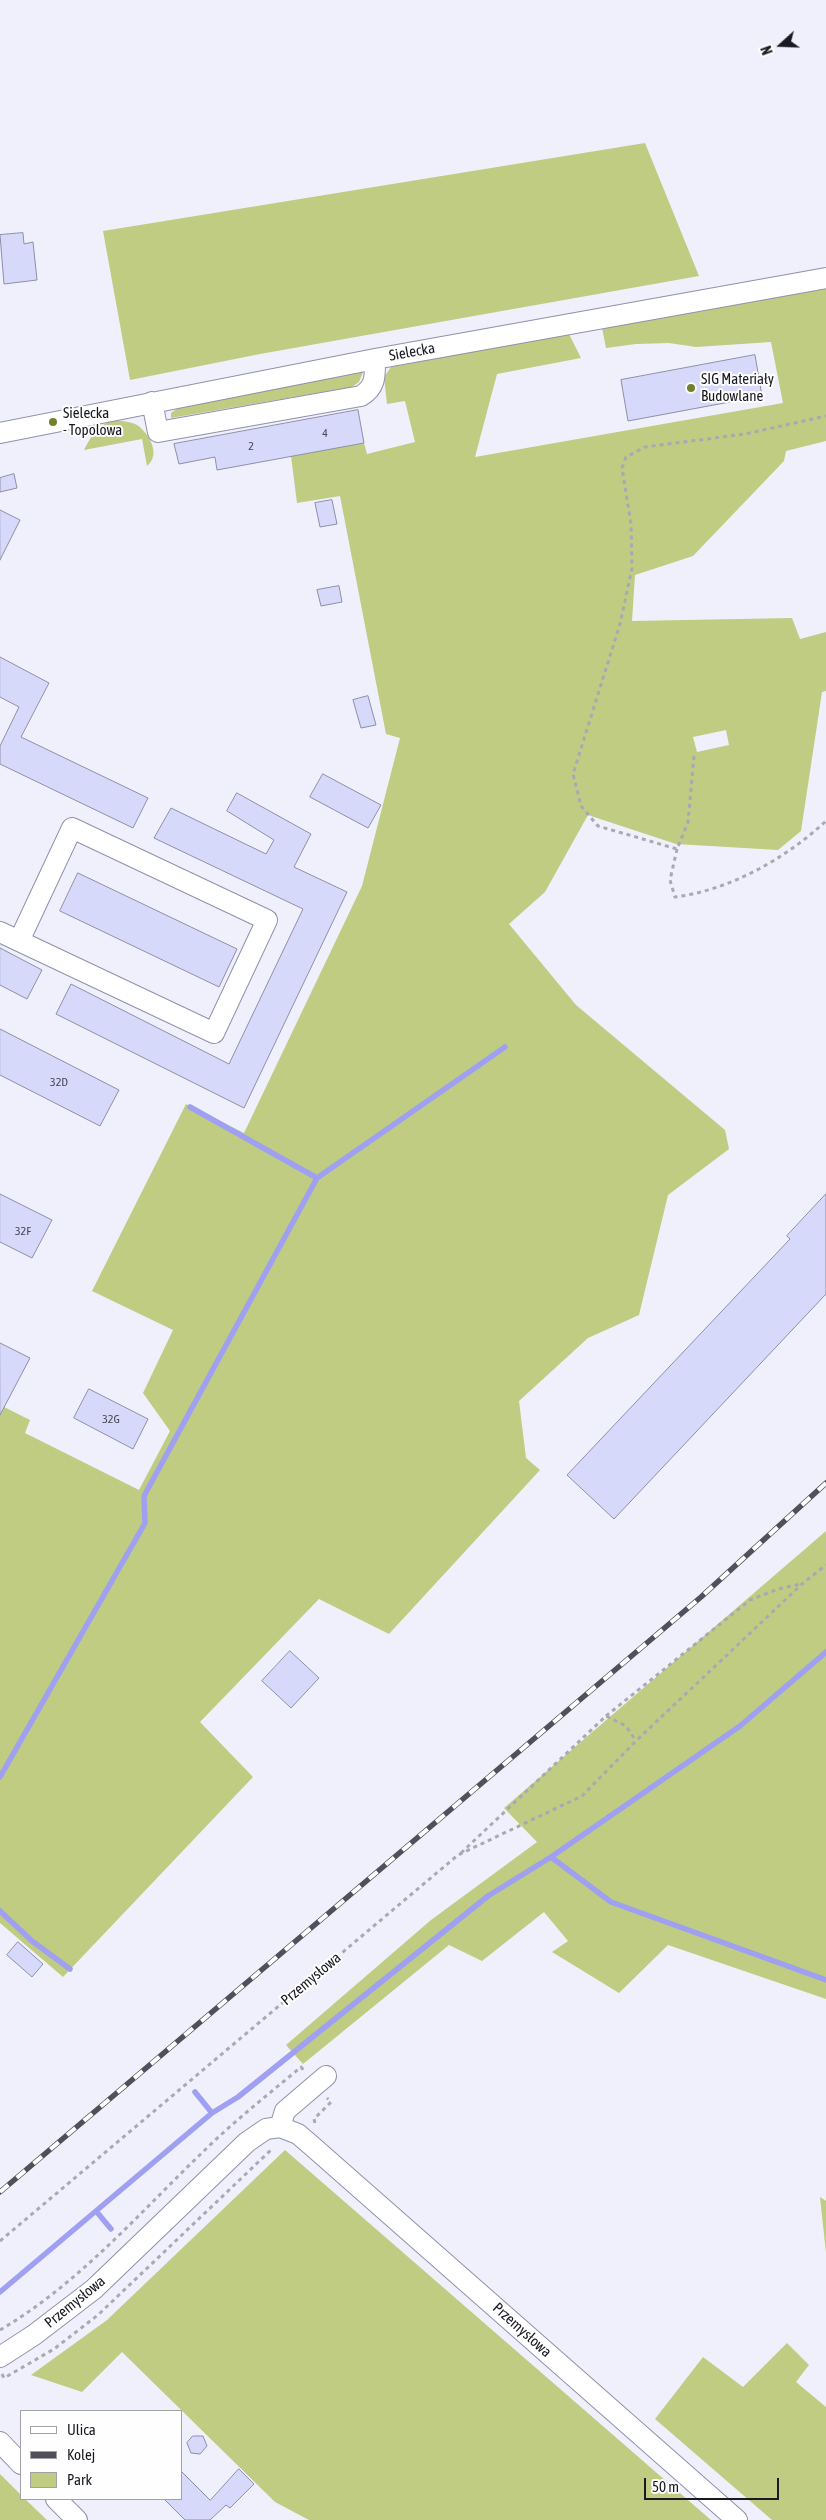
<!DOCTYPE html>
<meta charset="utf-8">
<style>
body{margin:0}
#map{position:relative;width:826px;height:2520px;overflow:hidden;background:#eff0fb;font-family:"Asap Condensed",sans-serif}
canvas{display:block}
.legend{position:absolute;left:20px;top:2410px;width:162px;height:90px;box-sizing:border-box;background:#fefefe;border:1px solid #a2a2a6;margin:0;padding:6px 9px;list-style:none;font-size:15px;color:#191923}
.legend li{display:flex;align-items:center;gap:10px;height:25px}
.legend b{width:25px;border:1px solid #a2a2a6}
.north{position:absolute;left:756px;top:20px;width:50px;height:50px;-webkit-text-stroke:4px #fefefe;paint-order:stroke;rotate:250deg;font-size:14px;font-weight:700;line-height:20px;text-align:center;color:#191923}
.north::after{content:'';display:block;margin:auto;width:18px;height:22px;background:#191923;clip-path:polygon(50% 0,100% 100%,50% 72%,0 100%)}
.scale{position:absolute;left:644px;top:2478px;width:135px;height:22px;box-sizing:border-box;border:2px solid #191923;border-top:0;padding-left:6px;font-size:15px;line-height:18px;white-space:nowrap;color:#191923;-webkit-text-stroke:4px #fefefe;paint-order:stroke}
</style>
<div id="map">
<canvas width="826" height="2520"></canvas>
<ul class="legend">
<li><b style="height:6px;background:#fff"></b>Ulica</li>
<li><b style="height:6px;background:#50505a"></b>Kolej</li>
<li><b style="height:14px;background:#bfcc81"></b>Park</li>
</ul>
<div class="north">N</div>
<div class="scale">50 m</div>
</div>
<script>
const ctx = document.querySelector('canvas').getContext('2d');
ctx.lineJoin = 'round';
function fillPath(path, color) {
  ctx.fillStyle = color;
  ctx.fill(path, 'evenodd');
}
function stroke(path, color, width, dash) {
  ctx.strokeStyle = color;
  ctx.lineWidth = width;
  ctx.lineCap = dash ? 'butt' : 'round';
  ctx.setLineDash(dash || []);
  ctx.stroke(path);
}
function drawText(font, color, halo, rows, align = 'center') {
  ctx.font = font + ' "Asap Condensed",sans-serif';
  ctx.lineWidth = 4;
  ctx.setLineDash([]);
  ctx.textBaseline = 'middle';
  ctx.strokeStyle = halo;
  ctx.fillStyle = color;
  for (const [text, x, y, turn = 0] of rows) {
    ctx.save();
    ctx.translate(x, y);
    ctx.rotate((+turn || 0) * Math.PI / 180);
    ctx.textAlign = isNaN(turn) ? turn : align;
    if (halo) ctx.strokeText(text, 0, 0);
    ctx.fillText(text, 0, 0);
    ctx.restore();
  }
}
fillPath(new Path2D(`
 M 645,143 L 699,276 L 260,354 L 130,380 L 103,231 Z
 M 826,288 L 826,441 L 786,451 L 784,461 L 693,556 L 635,575 L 632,621 L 792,618 L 800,639 L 826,632 L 826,691 L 822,692 L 801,831 L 778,850 L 676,844 L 588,815 L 545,892 L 509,924 L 576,1005 L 725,1130 L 729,1149 L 668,1195 L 639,1315 L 588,1338 L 519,1401 L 526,1458 L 540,1470 L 389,1634 L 319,1599 L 200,1722 L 253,1777 L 63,1977 L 0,1923 L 0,1405 L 30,1420 L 25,1433 L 139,1490 L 170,1431 L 143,1393 L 173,1330 L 92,1291 L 186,1104 L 244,1133 L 362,886 L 400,738 L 386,734 L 340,496 L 297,503 L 291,456 L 364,443 L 367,454 L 415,442 L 405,401 L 387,404 L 384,377 L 391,367 L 569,334 L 581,358 L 497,374 L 475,457 L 783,403 L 771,342 L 696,347 L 669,343 L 636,344 L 606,348 L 602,328 ZM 726,730 L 729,745 L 697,752 L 693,737 Z
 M 363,372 L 359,382 L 352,387 L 171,418 L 171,413 L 178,408 Z
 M 113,420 C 121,421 130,421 137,425 C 150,434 161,455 147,466 L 142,439 L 84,450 C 92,435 97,426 113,420 Z
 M 826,1531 L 826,1999 L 668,1945 L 619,1993 L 552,1952 L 568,1941 L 544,1912 L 482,1961 L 449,1945 L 303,2064 L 286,2045 L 431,1920 L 537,1842 L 504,1808 Z
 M 285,2150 L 711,2520 L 309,2520 L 275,2502 L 122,2352 L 82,2392 L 31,2375 L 107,2320 Z
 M 820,2197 L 826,2201 L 826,2253 Z
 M 787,2343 L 809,2365 L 796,2382 L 826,2407 L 826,2520 L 772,2520 L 655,2419 L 703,2357 L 743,2387 Z
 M 0,2474 L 21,2495 L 21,2499 L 25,2499 L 47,2520 L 0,2520 Z`), '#bfcc81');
stroke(new Path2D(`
 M 190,1107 L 317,1178
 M 0,1777 L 145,1523 L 144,1496 L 317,1178 L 505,1047
 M 551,1857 L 611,1902 L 826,1980
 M 0,1911 L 32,1941 L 70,1969
 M 195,2092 L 212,2113 L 238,2097 L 488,1896 L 551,1857 L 740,1726 L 826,1652
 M 96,2211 L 111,2229
 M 0,2292 L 212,2113`), '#9fa0f1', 5.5);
const building = new Path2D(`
 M 23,233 L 24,244 L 33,242 L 37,280 L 4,284 L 0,235 Z
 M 755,355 L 762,396 L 628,421 L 621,380 Z
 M 358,410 L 364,443 L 217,470 L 215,457 L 179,464 L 174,444 Z
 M 14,474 L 17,488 L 0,492 L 0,478 Z
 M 332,500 L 337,524 L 320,527 L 315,503 Z
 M 0,510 L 20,520 L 0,560 Z
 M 339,586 L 342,602 L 321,606 L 317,590 Z
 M 0,657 L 49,683 L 21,737 L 148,798 L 133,828 L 0,764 L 0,746 L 19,707 L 0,697 Z
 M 368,696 L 376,725 L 361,728 L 353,700 Z
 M 323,774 L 381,805 L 368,828 L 310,797 Z
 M 237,793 L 311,834 L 294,867 L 347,892 L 244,1108 L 56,1014 L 71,984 L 229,1064 L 303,909 L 154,838 L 171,808 L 266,854 L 274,840 L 227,811 Z
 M 78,873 L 237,949 L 219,987 L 60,911 Z
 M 0,948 L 42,970 L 27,999 L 0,985 Z
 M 0,1029 L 119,1090 L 100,1126 L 0,1075 Z
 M 0,1194 L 52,1220 L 32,1258 L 0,1242 Z
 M 826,1194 L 826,1294 L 614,1519 L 567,1475 L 790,1239 L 787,1236 Z
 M 0,1343 L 30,1358 L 0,1415 Z
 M 89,1389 L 148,1419 L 133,1449 L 74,1418 Z
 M 290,1651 L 319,1678 L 291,1708 L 262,1681 Z
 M 18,1942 L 43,1964 L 32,1977 L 7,1955 Z
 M 193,2436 L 203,2436 L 207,2446 L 200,2454 L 191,2453 L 187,2443 Z
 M 239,2469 L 254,2484 L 230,2508 L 226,2505 L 210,2520 L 185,2520 L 164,2499 L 181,2499 L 181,2471 L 210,2500 Z`);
fillPath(building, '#d7d9fb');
stroke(building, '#8d8fa9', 1);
const minor = new Path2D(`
 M 152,402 L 158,432 L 361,396 C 376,387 375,376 375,359
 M 0,433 L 375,359 L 826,278
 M 0,932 L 19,941 L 214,1033 L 267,920 L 72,828 L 19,941
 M 280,2127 L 298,2134 L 312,2146 L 737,2520
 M 0,2357 L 34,2335 L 94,2289 L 247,2142 L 266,2129 L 280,2127 L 285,2111 L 326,2076
 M 0,2442 L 21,2464
 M 56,2499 L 77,2520`);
stroke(minor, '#9091ab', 22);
stroke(new Path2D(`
 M 694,756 L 688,822 L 677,849 L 598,826 L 581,806 L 573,774 L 620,624 L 632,568 L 631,524 L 622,468 L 626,457 L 645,447 L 745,434 L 826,416
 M 677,849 L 670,880 L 675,897 C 730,890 785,859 826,821
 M 606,1716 L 750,1600 L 778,1589 L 801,1584
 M 461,1853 L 606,1716 L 626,1726 L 636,1741
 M 315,2123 L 314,2119 L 331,2102 L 327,2098
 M 0,2241 L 458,1855 L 582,1796 L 636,1741 L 802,1584 L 826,1565
 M 0,2330 C 80,2283 142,2210 208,2147 C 238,2118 270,2093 301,2067 L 305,2072
 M 2,2374 L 4,2378 L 54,2349 L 98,2315 L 272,2149`), '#a8a9b3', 3, [4, 4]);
stroke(minor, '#fff', 20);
const rail = new Path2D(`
 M 0,2192 L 701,1597 L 826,1483`);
stroke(rail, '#50505a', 5.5);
stroke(rail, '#fefefe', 4, [11]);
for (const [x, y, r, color] of [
 [691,388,5,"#74802d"],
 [53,422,5,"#74802d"]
]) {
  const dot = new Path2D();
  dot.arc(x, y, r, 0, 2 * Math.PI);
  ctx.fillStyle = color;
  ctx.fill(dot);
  stroke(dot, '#fefefe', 2);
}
drawText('12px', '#484959', null, [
 ["4",325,433],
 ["2",251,446],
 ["32D",59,1082],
 ["32F",23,1231],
 ["32G",111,1419]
]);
drawText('15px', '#191923', '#fefefe', [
 ["Sielecka",412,352,-10],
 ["Przemysłowa",311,1979,-40],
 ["Przemysłowa",75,2302,-39],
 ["Przemysłowa",522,2330,42]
]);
drawText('15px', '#191923', '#fefefe', [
 ["SIG Materiały",701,379],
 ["Budowlane",701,396],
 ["Sielecka",63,413],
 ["- Topolowa",63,430]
], 'left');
</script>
